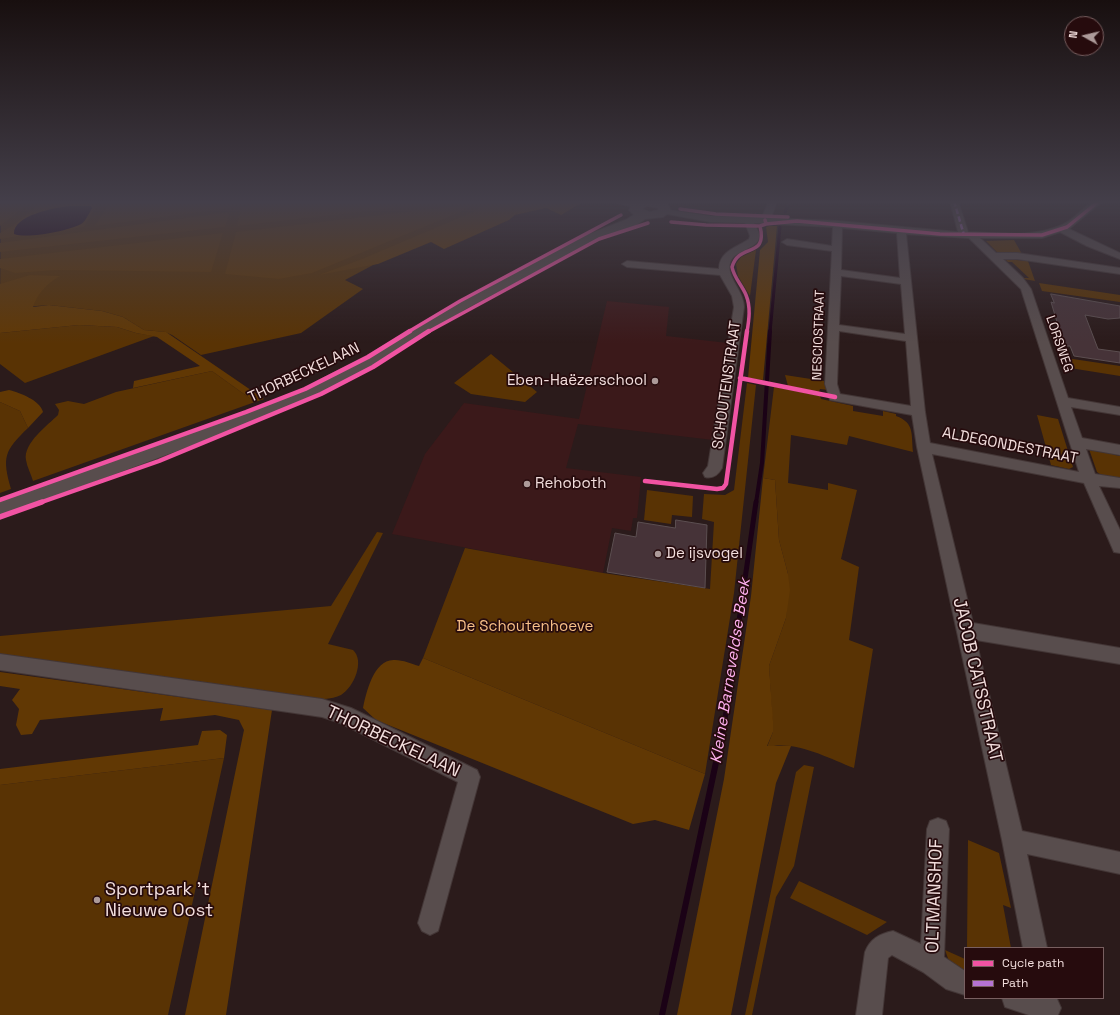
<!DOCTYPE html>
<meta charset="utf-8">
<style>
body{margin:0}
#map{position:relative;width:1120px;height:1015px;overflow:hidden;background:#2b1b1b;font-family:"Space Grotesk",sans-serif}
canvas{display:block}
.legend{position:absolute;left:964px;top:947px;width:140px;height:52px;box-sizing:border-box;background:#260b0d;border:1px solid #785f60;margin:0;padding:5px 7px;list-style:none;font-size:12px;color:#f2dedd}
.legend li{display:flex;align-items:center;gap:8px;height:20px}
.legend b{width:20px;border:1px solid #785f60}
.north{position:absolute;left:1064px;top:16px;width:40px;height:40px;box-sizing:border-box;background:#260b0d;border:1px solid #785f60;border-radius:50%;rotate:278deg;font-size:11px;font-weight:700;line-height:16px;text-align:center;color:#f2dedd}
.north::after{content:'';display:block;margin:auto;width:14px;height:18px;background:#ac9a99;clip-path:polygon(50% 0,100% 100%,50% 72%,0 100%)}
</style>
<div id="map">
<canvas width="1120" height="1015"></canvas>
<ul class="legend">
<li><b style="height:5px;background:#f153a3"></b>Cycle path</li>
<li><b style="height:5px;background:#b673d3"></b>Path</li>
</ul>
<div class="north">N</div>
</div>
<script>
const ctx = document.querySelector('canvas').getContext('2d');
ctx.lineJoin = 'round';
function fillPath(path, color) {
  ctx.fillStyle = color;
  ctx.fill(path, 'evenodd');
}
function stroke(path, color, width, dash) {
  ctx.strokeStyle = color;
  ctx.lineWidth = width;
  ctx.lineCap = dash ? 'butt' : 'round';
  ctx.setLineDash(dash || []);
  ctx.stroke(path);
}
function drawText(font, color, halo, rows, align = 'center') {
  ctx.font = font + ' "Space Grotesk",sans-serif';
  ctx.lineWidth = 3.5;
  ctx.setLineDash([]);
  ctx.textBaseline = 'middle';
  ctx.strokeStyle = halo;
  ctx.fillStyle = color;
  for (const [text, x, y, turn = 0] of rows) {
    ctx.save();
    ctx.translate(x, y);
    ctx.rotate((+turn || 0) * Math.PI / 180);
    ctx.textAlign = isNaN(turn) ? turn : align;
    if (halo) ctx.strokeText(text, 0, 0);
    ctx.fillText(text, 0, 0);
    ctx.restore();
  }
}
fillPath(new Path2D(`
 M 607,301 L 669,307 L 666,336 L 728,343 L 713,440 L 578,424 L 566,468 L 641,477 L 637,518 L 633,518 L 631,531 L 612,528 L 603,573 L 392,534 L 425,454 L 464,403 L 579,419 Z`), '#3b191a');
fillPath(new Path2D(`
 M 1,201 L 582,201 L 514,214 L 432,241 L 375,264 L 345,280 L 363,289 L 301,333 L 201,355 L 172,335 L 165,332 L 144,330 L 123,317 L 102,311 L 49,305 L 0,309 Z
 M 1014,240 L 1022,254 L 999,254 L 986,241 Z
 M 756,250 L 750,296 L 738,276 L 736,264 L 741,257 Z
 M 1005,259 L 1028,261 L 1035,281 L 1023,279 L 1022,278 L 1029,278 L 1012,262 L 1008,262 Z
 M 1039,283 L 1120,295 L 1120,302 L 1042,291 Z
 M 79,325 L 117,327 L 136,333 L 154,336 L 25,383 L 0,364 L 0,333 Z
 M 491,354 L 537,392 L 525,402 L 471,394 L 454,383 Z
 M 1066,358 L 1120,366 L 1120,376 L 1070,368 Z
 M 212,371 L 255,402 L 33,481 C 31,474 27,467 26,460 C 23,443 48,425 58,415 L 59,410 L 55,404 L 68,401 L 84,404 L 116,392 Z
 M 785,375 L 824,381 L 829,390 L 820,389 L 819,392 L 788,386 Z
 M 747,383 L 756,385 L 734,593 L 705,774 L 423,658 L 465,548 L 603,573 L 710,589 L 714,522 L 702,519 L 704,494 L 725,495 L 734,490 Z
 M 774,387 L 820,396 L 821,399 L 853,406 L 853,411 L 883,416 L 883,411 L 896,414 L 896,416 C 915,423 911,434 913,452 L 849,436 L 847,445 L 791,435 L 788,483 L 828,490 L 828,483 L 857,490 L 841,559 L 859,567 L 849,640 L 873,649 L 854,768 C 828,758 796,740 767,747 L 773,732 L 769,666 L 786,618 L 788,574 L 779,540 L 775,480 L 763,478 Z
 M 0,402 L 20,411 L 28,428 C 4,451 2,457 11,489 L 0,493 Z
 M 1037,415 L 1058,419 L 1073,467 L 1069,469 L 1051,465 Z
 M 1089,449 C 1100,449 1109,454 1120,456 L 1120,479 L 1104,477 L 1097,472 Z
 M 647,490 L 693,496 L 692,517 L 672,515 L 671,524 L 644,520 Z
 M 377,532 L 383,533 L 328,644 L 353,650 C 365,661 354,687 341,695 C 332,700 317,699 307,700 L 0,656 L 0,636 L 331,606 Z
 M 224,758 L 168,1015 L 0,1015 L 0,785 Z
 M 804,765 L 814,767 L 794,866 L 776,897 L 752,1015 L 745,1015 L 796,772 Z
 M 968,840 L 999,853 L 1011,908 L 1003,905 L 1011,948 L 967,948 Z
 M 799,881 L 887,922 L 867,935 L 790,898 Z
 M 945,950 L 965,959 L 965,975 L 950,964 Z`), '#593304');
fillPath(new Path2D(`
 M 0,201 L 32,201 L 0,226 Z
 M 42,201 L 100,201 L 84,227 L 57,231 L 83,223 L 92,208 L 91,206 C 64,204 35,208 15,228 L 17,235 L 25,235 L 0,239 L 0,233 L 14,225 Z
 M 111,201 L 233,201 L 231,208 L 95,226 Z
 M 285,201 L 394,201 L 395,208 L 237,226 L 241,207 Z
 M 401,201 L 465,201 L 403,207 Z
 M 504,201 L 585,201 L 561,215 L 546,208 L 515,215 L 509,220 L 444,249 L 431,242 L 378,264 L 319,275 L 362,259 L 473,212 L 484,203 Z
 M 474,204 L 458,213 L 312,273 L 279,279 L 225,274 L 236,232 Z
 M 230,212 L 225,227 L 0,252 L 0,243 Z
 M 769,226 L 777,226 L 763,380 L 748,378 L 760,250 L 768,242 L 766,227 Z
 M 223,233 L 211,272 L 56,270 L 15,273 L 0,268 L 0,259 Z
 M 30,275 L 60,276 C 47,284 38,292 33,307 L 49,305 L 102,311 L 123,317 L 144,330 L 166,332 L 264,399 L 255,402 L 212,371 L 133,388 L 134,381 L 200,366 L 157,337 L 136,333 L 117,327 L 79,325 L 0,333 L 0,284 Z
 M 9,390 C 20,393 40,400 43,412 L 28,428 L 20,411 L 0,402 L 0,392 Z
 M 763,478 L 775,480 L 779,540 L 788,574 L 790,590 L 786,618 L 769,666 L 773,721 L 773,732 L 767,746 L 791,746 L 776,783 L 731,1015 L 677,1015 L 724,779 L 751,596 Z
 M 423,658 L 705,774 L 689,830 L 655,820 L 633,824 L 376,720 L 363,708 C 366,693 374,658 395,660 C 403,660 412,664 419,666 Z
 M 0,672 L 272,710 L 226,1015 L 185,1015 L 244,730 L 239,720 L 215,715 L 160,721 L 163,708 L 40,720 L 32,734 L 21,735 L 16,725 L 19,709 L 12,700 L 20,689 L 0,686 Z
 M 220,730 L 227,735 L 224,758 L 0,785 L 0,769 L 198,745 L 202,731 Z`), '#613804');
fillPath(new Path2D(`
 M 69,206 L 91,206 L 92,208 C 89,213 86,221 81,224 C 69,231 27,239 14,234 C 13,215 55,208 69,206 Z`), '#1b0216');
stroke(new Path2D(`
 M 785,212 L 790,201
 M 770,332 L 780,227`), '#1b0216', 3);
stroke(new Path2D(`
 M 756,503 L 762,463 L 770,331`), '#1b0216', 4);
stroke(new Path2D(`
 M 724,726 L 756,502`), '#1b0216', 5);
stroke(new Path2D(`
 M 662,1015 L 724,725`), '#1b0216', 6);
const building = new Path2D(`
 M 1051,294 L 1120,306 L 1120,318 L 1108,319 L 1085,315 L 1098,349 L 1120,352 L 1120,363 L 1074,356 L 1070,346 L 1067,346 L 1060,332 L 1051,302 L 1054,303 Z
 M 676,520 L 707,525 L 705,588 L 607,572 L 615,533 L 636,537 L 638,522 L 675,528 Z`);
fillPath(building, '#463338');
stroke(building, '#5c4f51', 1);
const minor = new Path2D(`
 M 769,201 L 777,201 L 771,218 L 838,221 L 958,232 L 950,201 L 958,201 L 968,232 C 999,233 1033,238 1062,225 C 1079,218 1084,201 1103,201 L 1069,229 L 1120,253 L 1120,259 L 1087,246 L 1060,232 L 1042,238 L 980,238 L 996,253 L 1017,253 L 1120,268 L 1120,274 L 1017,259 L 1003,259 L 1023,278 L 1031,289 L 1068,398 L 1120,407 L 1120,415 L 1071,407 L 1082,438 L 1120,445 L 1120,455 L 1086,449 L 1095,474 L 1120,478 L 1120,488 L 1099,486 L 1120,530 L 1120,553 L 1114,552 L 1084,483 L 932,454 L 973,623 L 1120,648 L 1120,664 L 976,640 L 1022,831 L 1120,852 L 1120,874 L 1027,854 L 1047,948 L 1023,948 L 1002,840 L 917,447 L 912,415 L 830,400 L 825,384 L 832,251 L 787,245 L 782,242 L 787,239 L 832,246 L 833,227 L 754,223 C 756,227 760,233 759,237 C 759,249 733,250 730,263 C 726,277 744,291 744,307 L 722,468 C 718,475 713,479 705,477 L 703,473 L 708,466 L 734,307 L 732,296 L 720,275 L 627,267 L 622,264 L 627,261 L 719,269 C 719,251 738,247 749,239 L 750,236 L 745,223 L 710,222 L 662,213 L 662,209 L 710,216 L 762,217 ZM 842,228 L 897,233 L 900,278 L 841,270 ZM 906,234 L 969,238 L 1021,289 L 1079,472 L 930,443 L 925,412 ZM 841,276 L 901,284 L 905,334 L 839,325 ZM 839,331 L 906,341 L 911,406 L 840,394 L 837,384 Z
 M 0,654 L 322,699 L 351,708 L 477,770 L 480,777 L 438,931 L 430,935 L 422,931 L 418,923 L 458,782 L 340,723 L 322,717 L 0,670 Z
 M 938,818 L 946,821 L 949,829 L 944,957 L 965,971 L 965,995 L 946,989 L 923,972 L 892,955 L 888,958 L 882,1015 L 856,1015 L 865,952 C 870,939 879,934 893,931 L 921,944 L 927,829 L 930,821 Z
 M 1002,998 L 1054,998 L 1057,999 L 1061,1008 L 1058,1015 L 1029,1015 L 1005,1007 Z`);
const tertiary = new Path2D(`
 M 615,201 L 641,203 L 643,205 L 637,208 L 617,203 Z`);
const secondary = new Path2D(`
 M 637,201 L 657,201 L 667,203 L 671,211 L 663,217 L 645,219 L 635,226 L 591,243 L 466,309 L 377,365 L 315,397 L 236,429 L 0,517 L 0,501 L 222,421 L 303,389 L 365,357 L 456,303 L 581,237 L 625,220 L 634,215 L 629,210 L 633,202 ZM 647,206 L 658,208 L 658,210 L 650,212 L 642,209 Z`);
stroke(minor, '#433636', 2);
stroke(tertiary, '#433636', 2);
stroke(secondary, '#433636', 2);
fillPath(minor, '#584d4d');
fillPath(tertiary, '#584d4d');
fillPath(secondary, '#584d4d');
stroke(new Path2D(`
 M 954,201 L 964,235`), '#b673d3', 2.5, [5.5, 2.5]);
stroke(new Path2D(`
 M 680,209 L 716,214 L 788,217
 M 671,222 L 706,225 L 760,226
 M 766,224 L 797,221 L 940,234 L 1042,235 L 1067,227 L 1099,201
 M 408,332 L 460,301 L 621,215
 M 428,332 L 599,239 L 648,223
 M 747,332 C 749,320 751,307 746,295 C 742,285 734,278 732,267 C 739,242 768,259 760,226 L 766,224 L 765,220`), '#f153a3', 3.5);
stroke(new Path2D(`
 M 740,378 L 835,397
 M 645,481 L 717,489 L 723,488 L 726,484 L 747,331
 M 0,500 L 246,412 L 305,389 L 368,357 L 410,331
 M 39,503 L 159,461 L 321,394 L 373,367 L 429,331`), '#f153a3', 4.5);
stroke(new Path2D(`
 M 0,517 L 42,502`), '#f153a3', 5.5);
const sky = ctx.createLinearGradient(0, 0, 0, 343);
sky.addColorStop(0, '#180f0f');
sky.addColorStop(0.59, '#443f4a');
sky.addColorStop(1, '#443f4a00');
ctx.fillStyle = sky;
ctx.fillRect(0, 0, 1120, 343);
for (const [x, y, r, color] of [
 [655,381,4,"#ac9a99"],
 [527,484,4,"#ac9a99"],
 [658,554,4,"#ac9a99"],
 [97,900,4,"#ac9a99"]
]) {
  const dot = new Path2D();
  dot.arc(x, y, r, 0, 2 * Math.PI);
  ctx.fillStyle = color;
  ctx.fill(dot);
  stroke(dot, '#260b0d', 1.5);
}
drawText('13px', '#f2dedd', '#260b0d', [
 ["NESCIOSTRAAT",819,335,-88],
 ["LORSWEG",1059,344,71]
]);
drawText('15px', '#f2dedd', '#260b0d', [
 ["THORBECKELAAN",304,373,-25],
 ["SCHOUTENSTRAAT",727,385,-82],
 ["ALDEGONDESTRAAT",1010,446,11]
]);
drawText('15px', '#f2dedd', '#260b0d', [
 ["Eben-Haëzerschool",647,381,"right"],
 ["Rehoboth",535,484],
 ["De ijsvogel",666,554]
], 'left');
drawText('15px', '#f8c088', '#260b0d', [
 ["De Schoutenhoeve",525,627]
]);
drawText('italic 16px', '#feb0ef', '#260b0d', [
 ["Kleine Barneveldse Beek",731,671,-81]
]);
drawText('18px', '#f2dedd', '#260b0d', [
 ["JACOB CATSSTRAAT",977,680,77],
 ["THORBECKELAAN",393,742,25],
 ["OLTMANSHOF",935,896,-88]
]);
drawText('18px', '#f2dedd', '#260b0d', [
 ["Sportpark 't",105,890],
 ["Nieuwe Oost",105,911]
], 'left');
</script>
